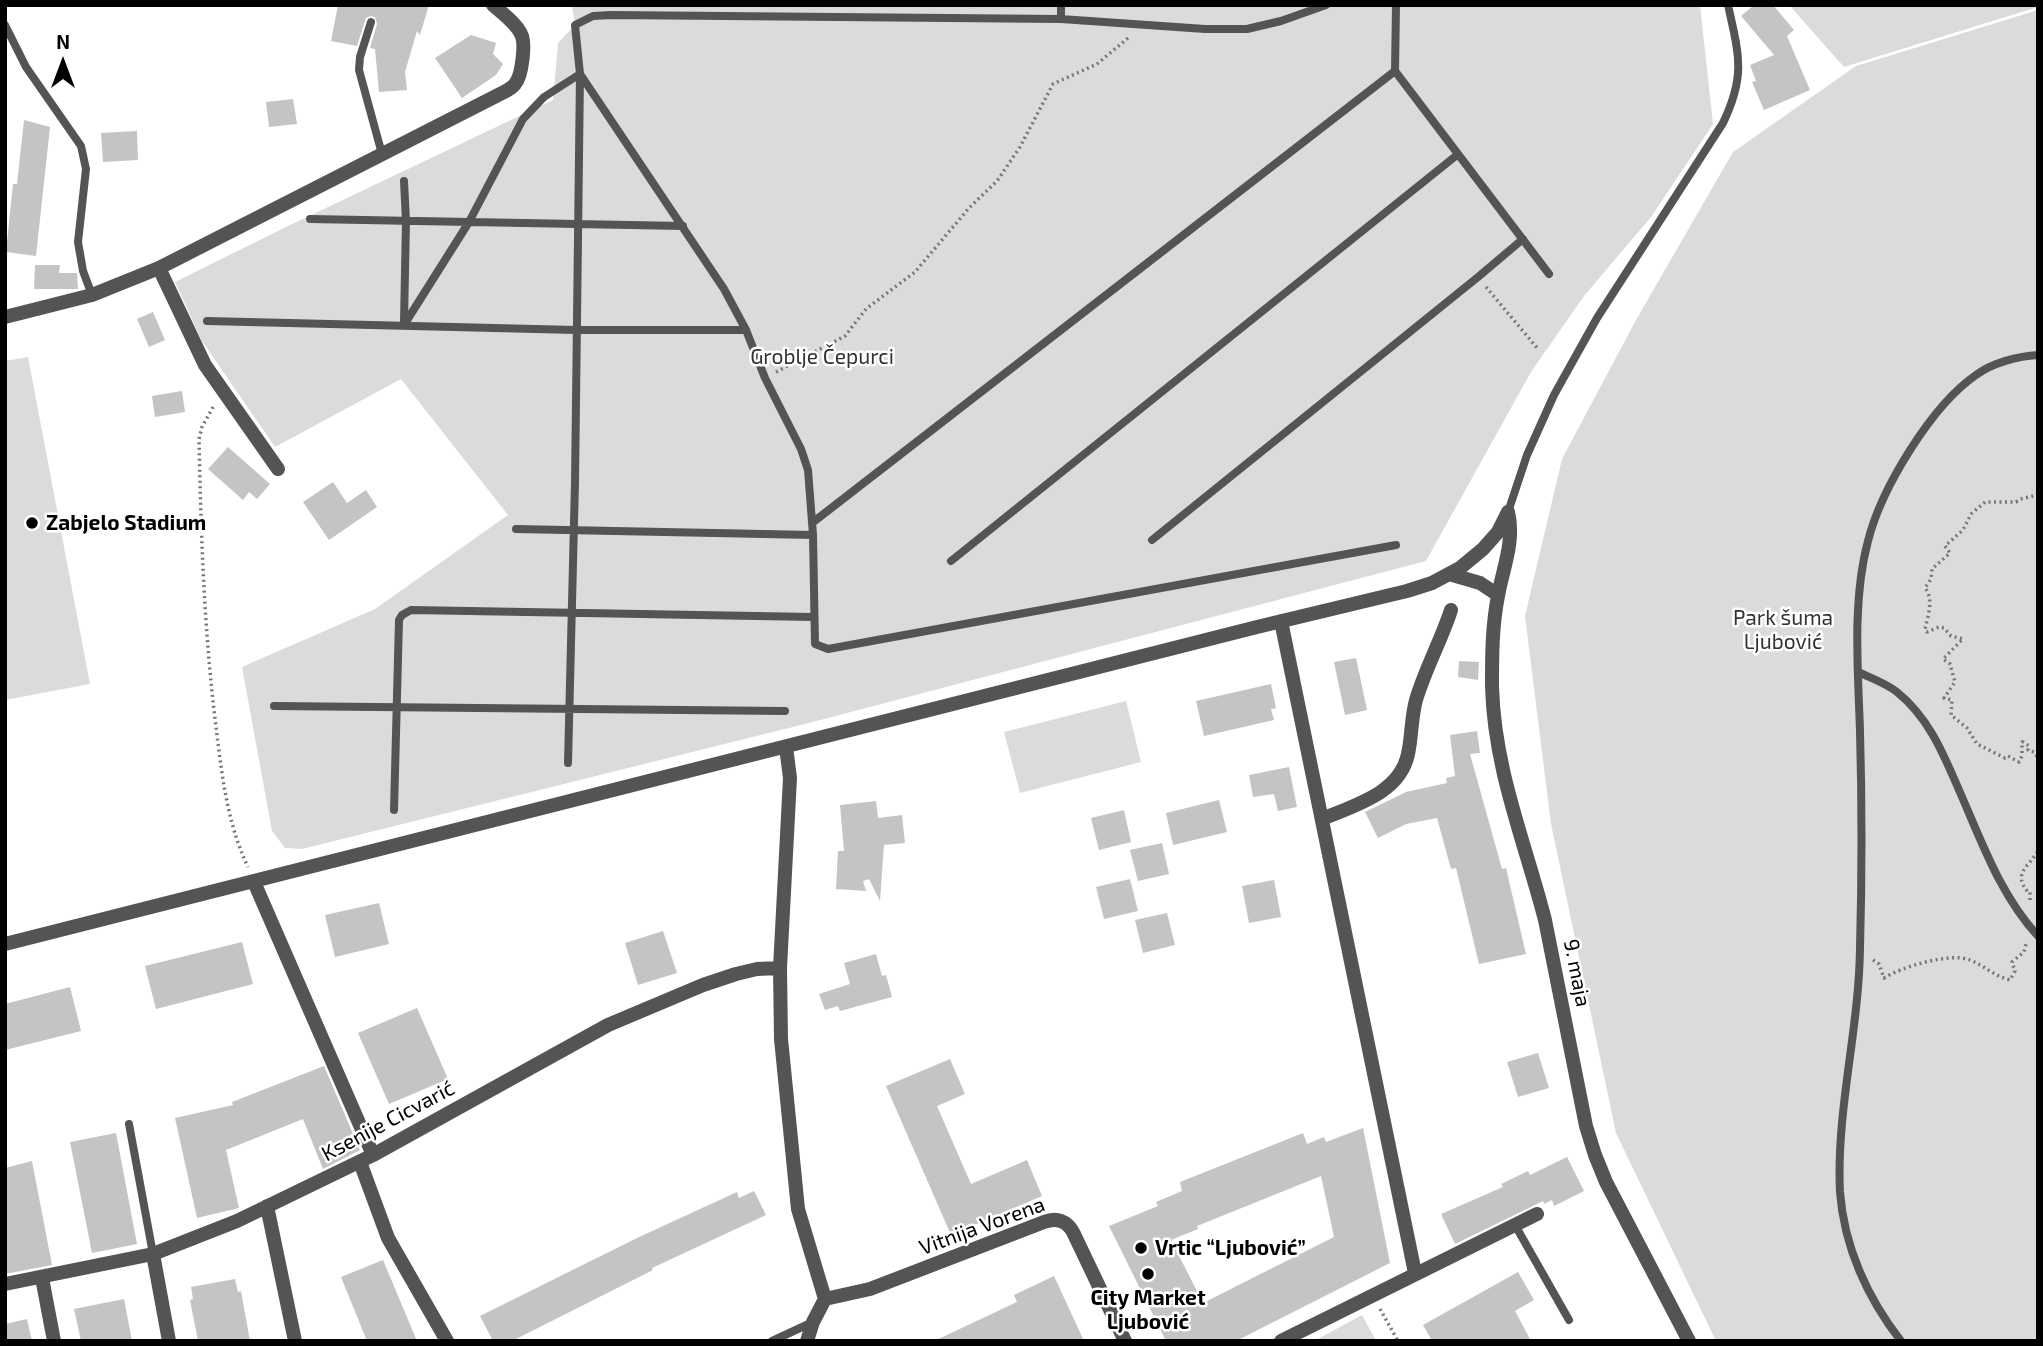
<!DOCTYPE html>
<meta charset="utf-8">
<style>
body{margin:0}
#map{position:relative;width:2043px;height:1346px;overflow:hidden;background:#fff;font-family:"Exo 2",sans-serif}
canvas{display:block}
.frame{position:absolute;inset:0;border:7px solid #000;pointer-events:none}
.north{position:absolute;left:28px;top:28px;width:70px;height:70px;-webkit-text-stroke:5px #fff;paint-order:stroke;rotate:0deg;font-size:19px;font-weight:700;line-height:28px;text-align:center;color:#000}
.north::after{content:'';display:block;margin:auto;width:24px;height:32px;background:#000;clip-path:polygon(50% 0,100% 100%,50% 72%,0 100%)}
</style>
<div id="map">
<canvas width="2043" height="1346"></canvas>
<div class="frame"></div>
<div class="north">N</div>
</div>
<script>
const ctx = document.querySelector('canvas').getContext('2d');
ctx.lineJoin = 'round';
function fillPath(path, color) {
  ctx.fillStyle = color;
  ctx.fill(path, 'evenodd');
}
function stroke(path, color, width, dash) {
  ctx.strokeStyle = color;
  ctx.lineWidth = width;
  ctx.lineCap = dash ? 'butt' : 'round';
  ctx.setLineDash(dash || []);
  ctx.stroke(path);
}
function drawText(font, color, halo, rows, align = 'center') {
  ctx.font = font + ' "Exo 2",sans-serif';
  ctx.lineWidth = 5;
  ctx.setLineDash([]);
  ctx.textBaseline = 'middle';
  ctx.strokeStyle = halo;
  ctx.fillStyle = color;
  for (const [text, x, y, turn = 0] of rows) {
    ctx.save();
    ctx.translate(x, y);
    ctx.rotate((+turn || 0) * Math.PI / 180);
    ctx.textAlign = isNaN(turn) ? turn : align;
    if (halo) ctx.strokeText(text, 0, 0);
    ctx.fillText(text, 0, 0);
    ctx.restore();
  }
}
fillPath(new Path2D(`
 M 572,5 L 1700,5 L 1713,124 L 1651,217 L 1584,296 L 1531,372 L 1426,561 L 805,724 L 302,849 L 285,848 L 272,831 L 242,667 L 375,609 L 508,515 L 401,379 L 275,447 L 202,341 L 175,282 L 286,227 L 553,100 L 558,43 L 575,25 Z
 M 1789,5 L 2038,5 L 2038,7 L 1844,67 Z
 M 2038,10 L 2038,1341 L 1716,1341 L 1616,1133 L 1551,824 L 1525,616 L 1562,459 L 1636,320 L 1733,152 L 1856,66 Z
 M 28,357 L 90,684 L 5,700 L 5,361 Z
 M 1126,701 L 1141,762 L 1020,793 L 1004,732 Z
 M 1362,1315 L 1376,1341 L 1314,1341 Z`), '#dbdbdb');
fillPath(new Path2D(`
 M 338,5 L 429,5 L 420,35 L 417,31 L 405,72 L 407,90 L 379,92 L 375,49 L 370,48 L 377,24 L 375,17 L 370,16 L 366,18 L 357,46 L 331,41 Z
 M 1754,5 L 1773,5 L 1794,30 L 1787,36 L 1810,90 L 1764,110 L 1752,82 L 1756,81 L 1750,65 L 1774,55 L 1741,16 Z
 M 471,35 L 496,43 L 493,54 L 503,64 L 496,75 L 462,98 L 435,58 Z
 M 293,99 L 297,124 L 269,127 L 266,102 Z
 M 24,120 L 50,127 L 36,256 L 6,252 L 13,184 L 17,184 Z
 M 137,131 L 138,160 L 103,162 L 101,133 Z
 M 35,265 L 60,265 L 59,273 L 77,273 L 78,289 L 34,289 Z
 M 153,312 L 165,340 L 149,347 L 137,319 Z
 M 182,391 L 185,412 L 155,417 L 152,396 Z
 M 228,447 L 270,484 L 257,499 L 249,492 L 243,500 L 208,469 Z
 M 333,482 L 347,503 L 366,490 L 377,507 L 329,540 L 303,502 Z
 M 1356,658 L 1367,710 L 1345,715 L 1334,662 Z
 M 1459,661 L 1479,662 L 1478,680 L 1458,677 Z
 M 1271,684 L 1276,708 L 1271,709 L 1274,720 L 1204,736 L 1196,701 Z
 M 1477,731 L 1480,753 L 1470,754 L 1502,869 L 1506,868 L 1526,954 L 1479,964 L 1456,868 L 1451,869 L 1437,818 L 1406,824 L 1378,838 L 1365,812 L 1406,792 L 1447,783 L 1446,778 L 1455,776 L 1450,735 Z
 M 1289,767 L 1297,807 L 1278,811 L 1274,794 L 1253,797 L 1249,775 Z
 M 1219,800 L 1227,832 L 1173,845 L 1166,813 Z
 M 876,801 L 878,818 L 902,815 L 905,843 L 884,845 L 880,901 L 869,879 L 863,881 L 866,891 L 836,889 L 838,851 L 844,851 L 840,805 Z
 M 1124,810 L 1131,842 L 1099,850 L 1091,818 Z
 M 1162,843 L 1169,874 L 1138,881 L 1130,850 Z
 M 1130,879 L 1138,911 L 1104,919 L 1096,887 Z
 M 1274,880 L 1281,917 L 1249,923 L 1242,886 Z
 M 379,903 L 389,944 L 335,957 L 325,915 Z
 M 1167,913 L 1175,945 L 1143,953 L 1135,920 Z
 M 663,931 L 677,973 L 638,985 L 625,943 Z
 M 242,942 L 253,984 L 156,1009 L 145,966 Z
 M 876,954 L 882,976 L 886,975 L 892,997 L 840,1011 L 838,1006 L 825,1010 L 819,994 L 850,984 L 844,963 Z
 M 70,987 L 81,1031 L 5,1050 L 5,1004 Z
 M 417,1008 L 448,1079 L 389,1104 L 358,1033 Z
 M 1538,1053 L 1549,1088 L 1518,1097 L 1507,1062 Z
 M 950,1059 L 965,1094 L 937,1106 L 971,1184 L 1027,1160 L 1042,1196 L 951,1235 L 886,1086 Z
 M 324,1066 L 360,1150 L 323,1169 L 303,1119 L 226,1150 L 239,1208 L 197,1218 L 175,1118 L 233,1105 L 232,1102 Z
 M 1363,1128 L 1390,1263 L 1236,1341 L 1166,1341 L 1109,1226 L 1158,1206 L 1156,1202 L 1182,1191 L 1180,1182 L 1303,1133 L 1307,1144 L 1324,1137 L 1326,1142 ZM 1321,1176 L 1334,1237 L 1203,1303 L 1171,1240 L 1198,1229 L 1197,1226 Z
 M 116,1133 L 137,1244 L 92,1253 L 70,1142 Z
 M 1567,1157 L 1584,1191 L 1554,1206 L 1552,1200 L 1544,1204 L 1543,1201 L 1455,1244 L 1441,1214 L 1503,1187 L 1501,1184 L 1528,1171 L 1530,1175 Z
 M 32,1161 L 52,1265 L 5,1274 L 5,1168 Z
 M 754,1191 L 766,1215 L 652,1268 L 653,1270 L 512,1341 L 493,1341 L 480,1316 L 637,1238 L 737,1192 L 739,1198 Z
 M 383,1260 L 417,1341 L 367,1341 L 341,1277 Z
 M 1518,1272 L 1534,1300 L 1515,1311 L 1531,1341 L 1432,1341 L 1423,1325 Z
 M 1054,1276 L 1084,1341 L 934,1341 L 1017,1302 L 1014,1295 Z
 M 235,1279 L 238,1292 L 241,1291 L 250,1341 L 198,1341 L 190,1300 L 193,1299 L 191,1287 Z
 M 124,1299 L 132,1341 L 81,1341 L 74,1309 Z
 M 27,1319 L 32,1341 L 5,1341 L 5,1324 Z`), '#c4c4c4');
stroke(new Path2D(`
 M 1486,287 L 1538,349
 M 776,372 L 845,336 L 866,309 L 915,272 L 969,208 L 997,181 L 1020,147 L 1053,84 L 1097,64 L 1128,38
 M 213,407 L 202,427 L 199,439 C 201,535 204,631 216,727 C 222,775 227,823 248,867
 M 2038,493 C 2031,499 2023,496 2016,502 L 1985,502 L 1971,514 L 1963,530 L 1945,546 L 1950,553 L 1932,569 L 1931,579 L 1925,588 C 1934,599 1928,616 1925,629 L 1927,632 L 1939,627 L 1944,628 L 1951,636 L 1963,639 L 1943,659 L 1950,664 L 1955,682 L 1944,698 L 1952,700 L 1951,715 L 1967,728 L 1977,744 L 2005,758 L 2008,756 L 2019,762 L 2022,756 L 2022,742 L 2023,742 L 2029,746 L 2028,750 L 2034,752 L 2038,758
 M 2030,900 L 2030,892 L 2028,892 C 2012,873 2029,867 2038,851
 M 1873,960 L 1879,964 L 1884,978 C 1901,967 1951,952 1970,960 C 1985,966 1994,976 2010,980 L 2015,971 L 2012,962 L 2024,952 L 2026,944
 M 1380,1309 L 1398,1341`), '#767676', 3.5, [2, 3.5]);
stroke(new Path2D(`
 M 1396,5 L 1395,71 L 1549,274
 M 1061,19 L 1061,5
 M 371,22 L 360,57 L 359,70 L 382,154
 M 5,25 L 26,67 L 81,146 L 86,169 L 78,242 L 83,271 L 92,295
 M 310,219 L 683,226
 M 207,321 L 576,330 L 746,330
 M 404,322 L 406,221 L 404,181
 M 404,325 L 469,222 L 523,119 L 544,97 L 580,74 L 724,289 L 746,330 L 765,378 L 801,449 L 808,470 L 813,535 L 815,644 L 828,649 L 1396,545
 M 1508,512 L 1527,455 L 1554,395 L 1597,318 L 1723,123 C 1746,75 1739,55 1728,5
 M 812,523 L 1395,71
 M 516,529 L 813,535
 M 1152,540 L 1478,277 L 1523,239
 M 951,561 L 1457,155
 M 1858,672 C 1871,678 1886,683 1897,692 C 1929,718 1943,753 1959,790 C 1981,840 2000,895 2038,936
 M 274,706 L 785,711
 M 568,763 L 575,483 L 580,74 L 575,25 L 593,16 L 611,15 L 1061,19 L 1205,29 L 1247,29 L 1281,21 L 1326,5
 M 394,810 L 399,620 L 402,615 L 411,610 L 813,617
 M 129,1124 L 153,1254
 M 1515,1225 L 1569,1320
 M 772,1341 L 813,1322
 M 1901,1341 C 1868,1299 1844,1247 1840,1192 C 1836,1111 1859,1030 1860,948 C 1862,876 1862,803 1860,731 C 1858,669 1852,601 1868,541 C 1881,489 1931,406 1976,375 C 1992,363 2018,356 2038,355`), '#545454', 8);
stroke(new Path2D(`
 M 159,268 L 205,365 L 278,469
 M 5,317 L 92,295 L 159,268 L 506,91 C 509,89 513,87 515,84 C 522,76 526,43 521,34 C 516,23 502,13 493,5
 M 1508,512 C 1515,541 1503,568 1498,596 C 1492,626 1492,656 1492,686 C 1494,769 1525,842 1545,920 L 1586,1126 L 1595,1155 L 1606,1182 L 1689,1341
 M 1449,574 L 1480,583 L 1498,595
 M 1281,621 L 1415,1273
 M 786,747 L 790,778 L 780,968 L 781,1039 L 798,1209 L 825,1299 L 813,1322 L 807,1341
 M 1322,819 C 1355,805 1400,793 1408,754 C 1412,736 1411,718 1416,700 C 1425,669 1441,641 1451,610
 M 254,882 L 373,1155
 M 5,944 L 1257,627 L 1407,591 L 1432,583 L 1460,568 L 1483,549 L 1498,532 L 1508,512
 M 360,1162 L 388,1238 L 447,1341
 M 267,1206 L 295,1341
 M 153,1254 L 169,1341
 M 42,1278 L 54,1341
 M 5,1284 L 153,1254 L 237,1221 L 373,1155 L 608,1025 L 703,985 L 736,974 L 757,969 L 780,968
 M 825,1299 L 870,1289 L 1044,1222 C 1057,1217 1067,1221 1073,1232 L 1125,1341
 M 1281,1341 L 1537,1214`), '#545454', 14);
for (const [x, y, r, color] of [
 [32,523,7,"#000"],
 [1141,1248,7,"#000"],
 [1148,1274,7,"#000"]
]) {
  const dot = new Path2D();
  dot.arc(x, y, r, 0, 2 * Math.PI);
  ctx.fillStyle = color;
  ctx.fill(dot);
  stroke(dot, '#fff', 2.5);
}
drawText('21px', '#323232', '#fff', [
 ["Groblje Čepurci",822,357],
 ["Park šuma",1783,618],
 ["Ljubović",1783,642]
]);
drawText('bold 21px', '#000', '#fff', [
 ["Zabjelo Stadium",46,523],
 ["Vrtic “Ljubović”",1155,1248],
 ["City Market",1148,1298,"center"],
 ["Ljubović",1148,1322,"center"]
], 'left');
drawText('21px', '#000', '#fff', [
 ["9. maja",1577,973,79],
 ["Ksenije Cicvarić",388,1121,-28],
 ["Vitnija Vorena",982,1226,-20]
]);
</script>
